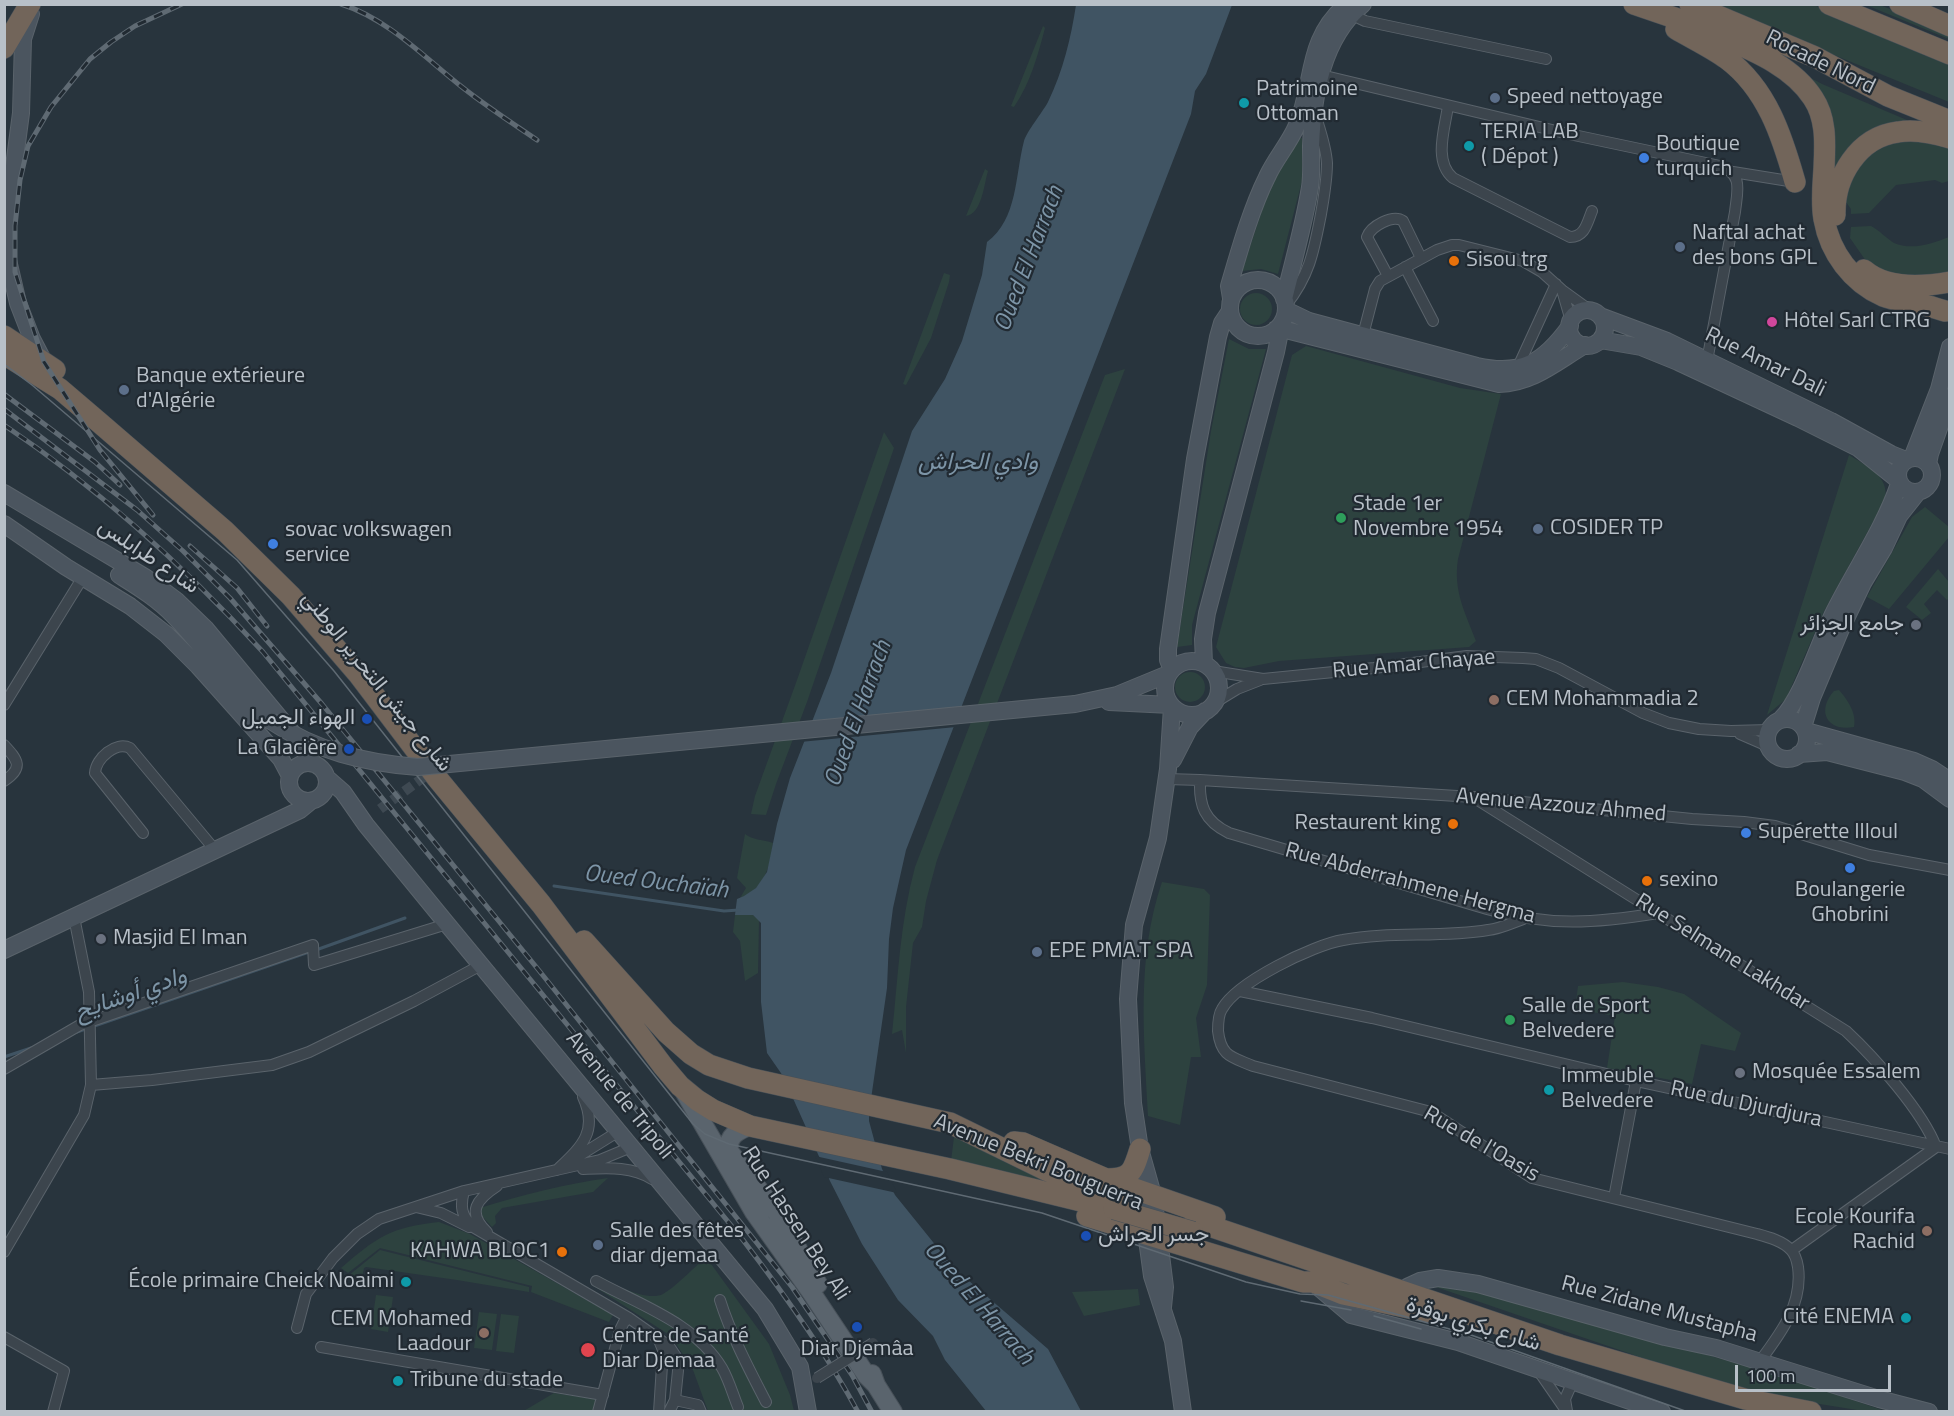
<!DOCTYPE html>
<meta charset="utf-8">
<style>
body{margin:0}
#map{position:relative;width:1954px;height:1416px;overflow:hidden;background:#28343d;font-family:"Titillium Web",sans-serif}
canvas{display:block}
.frame{position:absolute;inset:0;border:6px solid #b8c0c8;pointer-events:none}
.scale{position:absolute;left:1735px;top:1365px;width:156px;height:27px;box-sizing:border-box;border:3px solid #b8c0c8;border-top:0;padding-left:8px;font-size:18px;line-height:21px;white-space:nowrap;color:#b8c0c8;-webkit-text-stroke:4px #212a32;paint-order:stroke}
</style>
<div id="map">
<canvas width="1954" height="1416"></canvas>
<div class="frame"></div>
<div class="scale">100 m</div>
</div>
<script>
const ctx = document.querySelector('canvas').getContext('2d');
ctx.lineJoin = 'round';
function fillPath(path, color) {
  ctx.fillStyle = color;
  ctx.fill(path, 'evenodd');
}
function stroke(path, color, width, dash) {
  ctx.strokeStyle = color;
  ctx.lineWidth = width;
  ctx.lineCap = dash ? 'butt' : 'round';
  ctx.setLineDash(dash || []);
  ctx.stroke(path);
}
function drawText(font, color, halo, rows, align = 'center') {
  ctx.font = font + ' "Titillium Web",Vazirmatn,sans-serif';
  ctx.lineWidth = 4.5;
  ctx.setLineDash([]);
  ctx.textBaseline = 'middle';
  ctx.strokeStyle = halo;
  ctx.fillStyle = color;
  for (const [text, x, y, turn = 0] of rows) {
    ctx.save();
    ctx.translate(x, y);
    ctx.rotate((+turn || 0) * Math.PI / 180);
    ctx.textAlign = isNaN(turn) ? turn : align;
    if (halo) ctx.strokeText(text, 0, 0);
    ctx.fillText(text, 0, 0);
    ctx.restore();
  }
}
fillPath(new Path2D(`
 M 1712,5 L 1814,5 L 1949,61 L 1949,102 Z
 M 1866,5 L 1880,5 L 1949,33 L 1949,39 Z
 M 1043,26 L 1045,28 C 1038,55 1030,84 1014,107 L 1011,106 Z
 M 1787,65 L 1822,84 L 1914,123 L 1894,125 L 1830,187 L 1832,149 Z
 M 1905,137 L 1949,148 L 1949,181 L 1942,183 L 1935,180 L 1896,185 L 1869,213 L 1851,214 L 1851,209 L 1843,198 L 1847,184 L 1868,153 Z
 M 1300,138 L 1302,138 L 1302,181 L 1278,274 L 1261,269 L 1242,271 L 1272,180 Z
 M 985,169 L 988,171 C 984,184 982,214 966,216 Z
 M 1871,226 C 1879,230 1886,238 1894,243 C 1912,251 1934,243 1949,237 L 1949,272 L 1938,278 L 1904,280 L 1866,261 L 1850,238 L 1851,227 Z
 M 944,273 L 950,275 L 949,282 L 931,338 L 906,385 L 903,384 Z
 M1240 309a16 16 0 1 1 32 0a16 16 0 1 1-32 0Z
 M 1229,339 L 1249,349 L 1266,349 L 1192,625 L 1192,645 L 1177,647 L 1211,431 Z
 M 1306,346 L 1460,388 L 1501,394 L 1458,559 C 1453,591 1465,612 1476,641 L 1469,647 L 1279,661 L 1244,668 L 1235,667 L 1226,663 L 1216,647 L 1292,355 Z
 M 1125,369 L 937,860 L 926,901 L 922,927 L 913,943 L 906,1007 L 906,1053 L 902,1030 L 892,1034 C 898,978 900,922 915,867 L 1105,375 Z
 M 884,432 L 894,448 L 807,702 L 776,784 L 766,815 L 751,814 L 755,796 L 797,680 Z
 M 1849,455 C 1866,466 1890,475 1885,500 L 1824,611 L 1786,699 L 1767,715 Z
 M 1925,507 L 1949,527 L 1949,537 L 1889,609 L 1867,597 L 1912,517 Z
 M 1938,569 L 1949,582 L 1949,598 L 1947,600 L 1937,590 L 1924,604 L 1931,613 L 1922,620 L 1906,607 Z
 M1175 687a15 15 0 1 1 30 0a15 15 0 1 1-30 0Z
 M 1839,690 C 1848,700 1857,714 1854,727 C 1827,732 1816,711 1834,691 Z
 M 745,834 C 754,841 763,839 773,843 C 770,866 765,889 740,898 L 746,888 L 737,878 Z
 M 1162,882 L 1204,889 L 1210,895 L 1207,985 L 1196,1018 L 1201,1057 L 1191,1057 L 1180,1125 L 1148,1116 C 1144,1037 1136,958 1162,882 Z
 M 735,915 L 753,915 L 759,920 L 758,973 L 745,981 L 740,941 L 733,932 Z
 M 1623,982 L 1658,987 L 1684,994 L 1741,1033 L 1735,1051 L 1701,1044 L 1692,1084 L 1607,1068 L 1615,1016 L 1575,1009 L 1578,986 Z
 M 954,1137 L 1026,1170 L 1106,1202 L 951,1161 Z
 M 608,1178 L 593,1192 L 502,1208 L 495,1216 L 496,1223 L 492,1227 L 480,1214 L 480,1208 C 521,1195 565,1184 608,1178 Z
 M 439,1222 L 470,1234 L 613,1315 L 609,1322 L 531,1292 L 532,1286 L 380,1248 L 348,1273 L 341,1268 C 377,1237 391,1227 439,1222 Z
 M 380,1250 L 529,1287 L 529,1292 L 457,1280 L 366,1267 L 364,1268 L 362,1278 L 348,1276 Z
 M 706,1257 L 769,1344 L 790,1395 L 794,1411 L 708,1411 L 693,1370 L 671,1336 L 592,1285 L 601,1277 C 614,1285 648,1302 663,1294 C 673,1289 696,1266 706,1257 Z
 M 1451,1284 L 1779,1375 L 1882,1410 L 1857,1410 L 1739,1391 L 1436,1287 Z
 M 1138,1289 L 1140,1305 L 1084,1316 L 1072,1292 Z
 M 376,1295 L 393,1297 L 388,1332 L 371,1329 Z
 M 479,1312 L 497,1314 L 492,1350 L 474,1348 Z
 M 501,1314 L 519,1316 L 514,1353 L 496,1351 Z
 M 554,1393 L 600,1400 L 597,1411 L 522,1412 Z`), '#2d423f');
fillPath(new Path2D(`
 M 1076,5 L 1232,5 L 1206,74 L 1195,91 L 1191,114 L 906,850 L 893,908 L 889,939 L 887,988 L 869,1113 L 869,1121 L 882,1169 L 895,1195 L 954,1268 L 1048,1349 L 1081,1411 L 986,1411 L 945,1360 L 933,1336 L 898,1300 L 862,1244 L 830,1181 L 783,1076 L 767,1053 L 761,1002 L 761,923 L 753,915 L 735,915 L 737,899 L 744,896 L 756,888 L 767,872 L 777,824 L 790,778 L 831,673 L 912,431 L 945,379 L 962,341 L 982,275 L 987,242 C 1018,219 1015,175 1024,141 C 1027,131 1042,113 1048,102 C 1063,71 1071,38 1076,5 Z`), '#405463');
fillPath(new Path2D(`
 M 964,707 L 956,727 L 800,742 L 809,721 Z
 M 815,1156 L 887,1172 L 897,1193 L 824,1177 Z`), '#28343d');
stroke(new Path2D(`
 M 554,886 L 724,911 L 739,910
 M 316,950 L 405,918
 M 77,1032 L 309,952
 M 4,1057 L 31,1048`), '#405463', 3);
stroke(new Path2D(`
 M 380,809 L 424,777`), '#3e4952', 10, [10, 5]);
const street = new Path2D(`
 M 1348,13 L 1365,21 L 1546,59
 M 1321,75 L 1569,134 L 1720,166 C 1744,174 1737,192 1735,212 L 1707,361
 M 1448,106 C 1445,128 1433,161 1453,178 L 1570,237 C 1585,237 1587,223 1592,211
 M 1733,172 L 1795,182
 M 1405,267 L 1433,321
 M 1388,276 L 1367,237 C 1371,226 1393,214 1403,221 L 1421,258
 M 1562,290 L 1571,321
 M 1286,305 C 1310,275 1314,250 1321,214 C 1324,197 1327,180 1327,163 C 1326,147 1321,133 1316,117
 M 1363,335 L 1375,289 L 1380,281 L 1437,250 L 1452,245 L 1459,245 L 1523,261 L 1542,272 L 1562,290 L 1591,311
 M 1517,369 L 1556,284
 M 1213,671 L 1263,679 L 1374,668 L 1467,656 L 1523,658 L 1536,659 L 1559,668 L 1643,713 L 1669,723 L 1699,729 L 1731,731 L 1769,730
 M 1214,703 L 1237,689 L 1260,680
 M 4,705 L 83,577
 M 1740,734 L 1763,744 L 1774,754
 M 4,745 C 18,760 24,768 4,781
 M 1167,779 L 1200,780 L 1473,797 L 1692,819 L 1744,822 L 1775,826 L 1869,855 L 1950,870
 M 1200,780 C 1199,805 1204,821 1229,833 L 1487,909 C 1548,927 1597,923 1658,913
 M 1476,799 L 1846,1031 C 1874,1057 1923,1112 1936,1147
 M 143,833 L 95,773 C 96,758 116,741 130,748 L 215,850
 M 1523,919 C 1512,923 1500,929 1488,930 C 1440,938 1390,931 1343,940 C 1313,945 1237,982 1222,1009 C 1218,1015 1218,1024 1218,1031 C 1221,1057 1232,1057 1253,1066 L 1431,1112 L 1532,1178 L 1757,1234 C 1768,1237 1783,1241 1791,1250 C 1795,1254 1797,1261 1798,1267 C 1803,1304 1781,1333 1760,1361
 M 1240,991 L 1372,1018 L 1636,1081 L 1950,1149
 M 4,1069 L 80,1025 L 313,945 L 314,965 L 447,924
 M 91,1085 L 152,1080 L 272,1065 L 309,1052 L 414,1001 L 481,965
 M 574,1159 L 619,1131
 M 583,1169 C 607,1168 632,1166 652,1179
 M 557,1170 C 581,1147 599,1132 583,1097
 M 464,1191 C 460,1206 461,1216 473,1227 L 629,1318 L 669,1346 L 679,1361 L 675,1400 L 669,1412
 M 1614,1198 L 1636,1081
 M 416,1207 L 441,1213 L 469,1227
 M 487,1232 C 466,1212 477,1199 497,1186
 M 1792,1250 L 1936,1147
 M 4,1252 L 84,1115 L 91,1085 L 89,992 L 74,917
 M 596,1281 C 640,1305 695,1323 722,1368 C 729,1380 733,1395 738,1407
 M 720,1300 C 731,1335 749,1369 766,1402
 M 297,1328 L 306,1294 L 333,1258 L 357,1234 L 379,1219 L 464,1191 L 600,1160 L 624,1150 L 630,1145
 M 4,1337 L 64,1371 L 53,1412
 M 658,1338 L 663,1350 L 659,1412
 M 321,1347 L 603,1395
 M 1538,1370 L 1567,1412
 M 675,1400 L 698,1405 L 701,1412
 M 1567,1411 L 1565,1399 L 1573,1381
 M 598,1412 L 620,1330 L 624,1322 L 629,1318`);
const secondary = new Path2D(`
 M 31,14 L 23,39 L 21,113 L 7,219 L 5,247 L 18,303 L 32,339 L 44,362
 M1230 308a28 28 0 1 1 56 0a28 28 0 1 1-56 0Z
 M 1231,298 L 1229,286 C 1239,252 1251,209 1267,177 C 1275,159 1289,144 1297,125 C 1315,81 1305,40 1347,4
 M 1284,299 C 1293,262 1304,225 1310,187 C 1312,174 1311,160 1311,146 C 1313,95 1322,38 1363,4
 M 1286,310 L 1309,321 L 1477,366 C 1522,376 1544,362 1570,326
 M1569 328a18 18 0 1 1 36 0a18 18 0 1 1-36 0Z
 M 1600,316 L 1667,341 L 1831,421 L 1891,454 L 1906,460
 M 1278,328 L 1499,384 C 1533,383 1556,362 1585,345
 M 1600,340 L 1641,347 L 1678,362 L 1798,418 L 1858,448 L 1898,480
 M1898 475a17 17 0 1 1 34 0a17 17 0 1 1-34 0Z
 M 1912,458 L 1939,389 L 1950,347
 M 1928,464 L 1930,454 L 1950,397
 M 4,493 L 145,577 L 177,601 L 206,629 L 304,747 L 314,764
 M 4,524 L 66,567 L 130,606 L 166,634 L 198,666 L 281,759 L 290,776
 M 119,575 C 138,587 158,599 174,616 C 207,650 233,691 271,721
 M1165 688a27 27 0 1 1 54 0a27 27 0 1 1-54 0Z
 M 1204,664 L 1203,639 L 1207,613 L 1276,352 L 1279,337 L 1276,329
 M 1172,670 L 1168,660 L 1168,649 L 1195,459 L 1218,337 L 1222,323 L 1230,311
 M 1109,702 L 1171,705
 M 1075,704 L 1117,695 L 1168,674
 M 1781,719 C 1802,699 1820,640 1834,612 C 1855,570 1884,528 1899,484
 M1767 739a20 20 0 1 1 40 0a20 20 0 1 1-40 0Z
 M 1803,727 L 1812,698 L 1841,629 L 1863,583 L 1884,548 L 1899,516 L 1918,492
 M 1806,731 L 1914,761 L 1932,769 L 1950,781
 M 1799,754 L 1827,752 L 1905,772 L 1923,779 L 1950,799
 M 1173,760 L 1190,727 L 1205,711
 M289 782a19 19 0 1 1 38 0a19 19 0 1 1-38 0Z
 M 327,778 L 343,792 L 366,825 L 447,924 L 765,1309 L 800,1367 L 808,1412
 M 4,950 L 300,810 L 311,801
 M 1139,1181 L 1152,1276 L 1173,1341 L 1183,1412
 M 1318,1287 L 1351,1315 L 1458,1342 L 1662,1412
 M 1404,1291 L 1407,1287 L 1420,1281 L 1438,1278 L 1478,1284 L 1665,1337 L 1716,1348 L 1879,1399 L 1929,1412
 M 1163,1307 L 1165,1287 L 1159,1239 L 1153,1195 L 1140,1149 L 1133,1103 L 1128,999 L 1134,925 L 1158,838 L 1168,769 L 1172,707`);
const primary = new Path2D(`
 M 685,1093 L 754,1212 L 811,1292 L 867,1376 L 876,1385
 M 750,1126 C 737,1131 727,1136 729,1151 L 777,1213 L 818,1284
 M 872,1374 L 876,1385 L 893,1412`);
const highway = new Path2D(`
 M 1634,4 L 1716,32
 M 1690,4 L 1815,57 L 1888,96 L 1950,121
 M 1829,4 L 1950,54
 M 1900,4 L 1950,26
 M 1702,28 C 1740,46 1789,61 1813,98 C 1827,119 1825,144 1824,169 C 1823,185 1821,203 1824,219 C 1830,253 1852,282 1883,296 C 1895,301 1910,301 1923,305 C 1930,306 1937,309 1945,311
 M 1676,29 C 1693,39 1712,48 1727,59 C 1767,89 1782,136 1795,182
 M 4,48 L 30,4
 M 1835,215 C 1834,177 1858,137 1898,132 C 1914,129 1934,133 1950,138
 M 1864,270 C 1886,289 1922,287 1950,282
 M 4,336 L 55,370
 M 4,354 L 60,389 L 101,424 L 225,531 L 291,596 L 359,675 L 437,778 L 541,904 L 663,1066 L 680,1086 L 697,1100 L 713,1110 L 750,1126 L 950,1169 L 1114,1209
 M 584,941 L 666,1032 L 691,1054 L 709,1065 L 748,1078 L 950,1123 L 1048,1171 L 1117,1197
 M 1014,1142 L 1023,1143 L 1106,1179 L 1215,1217
 M 1106,1179 C 1131,1179 1133,1172 1140,1149
 M 1087,1216 L 1303,1282 L 1313,1282 L 1343,1294 L 1428,1312
 M 1195,1221 L 1560,1345 L 1745,1399 L 1811,1412`);
stroke(street, '#5a636b', 12);
stroke(secondary, '#5a636b', 18);
stroke(primary, '#485159', 20);
stroke(highway, '#475058', 22);
stroke(street, '#3c454d', 10);
stroke(secondary, '#4b555f', 16);
stroke(primary, '#5a646d', 18);
stroke(highway, '#72655a', 21);
stroke(new Path2D(`
 M 4,364 L 32,385 L 237,560 L 334,671 L 693,1124 L 705,1134 L 729,1144 L 1042,1213 L 1246,1282 L 1300,1294 L 1328,1295 L 1471,1335 L 1688,1412
 M 1301,1301 L 1351,1310
 M 1374,1316 L 1421,1329`), '#5f6a73', 1.5);
const rail = new Path2D(`
 M 341,4 C 388,19 424,57 462,87 C 486,106 512,123 537,140
 M 4,394 L 95,462 L 120,485
 M 4,409 L 137,510 L 183,551 L 230,598 L 322,704 L 537,968 L 792,1287 L 852,1375 L 872,1412
 M 4,425 C 101,490 185,567 263,652 L 743,1240 C 785,1295 825,1351 858,1412
 M 153,515 L 100,450 L 44,362 L 15,272 L 15,226 L 20,180 L 28,146 L 51,107 L 90,59 L 111,42 L 135,26 L 182,4
 M 190,546 L 237,588 L 267,626`);
stroke(rail, '#5f6a73', 5);
stroke(rail, '#212a32', 3, [9]);
const streetBridge = new Path2D(`
 M 817,1378 L 873,1343`);
const secondaryBridge = new Path2D(`
 M 271,721 C 316,751 364,763 418,767 L 1075,704`);
const highwayBridge = new Path2D(`
 M 1114,1209 L 1193,1232`);
stroke(streetBridge, '#5a636b', 12, []);
stroke(secondaryBridge, '#5a636b', 18, []);
stroke(highwayBridge, '#475058', 22, []);
stroke(streetBridge, '#3c454d', 10);
stroke(secondaryBridge, '#4b555f', 16);
stroke(highwayBridge, '#72655a', 21);
for (const [x, y, r, color] of [
 [1495,98,6,"#5c6f8a"],
 [1244,103,6,"#0f9aa8"],
 [1469,146,6,"#0f9aa8"],
 [1644,158,6,"#3f7fe0"],
 [1680,247,6,"#5c6f8a"],
 [1454,261,6,"#e8710a"],
 [1772,322,6,"#d1479c"],
 [124,390,6,"#5c6f8a"],
 [1341,518,6,"#2e9e5b"],
 [1538,529,6,"#5c6f8a"],
 [273,544,6,"#3f7fe0"],
 [1916,625,6,"#6b7280"],
 [1494,700,6,"#8d6e63"],
 [367,719,6,"#1a4fb4"],
 [349,749,6,"#1a4fb4"],
 [1453,824,6,"#e8710a"],
 [1746,833,6,"#3f7fe0"],
 [1850,868,6,"#3f7fe0"],
 [1647,881,6,"#e8710a"],
 [101,939,6,"#6b7280"],
 [1037,952,6,"#5c6f8a"],
 [1510,1020,6,"#2e9e5b"],
 [1740,1073,6,"#6b7280"],
 [1549,1090,6,"#0f9aa8"],
 [1927,1231,6,"#8d6e63"],
 [1086,1236,6,"#1a4fb4"],
 [598,1245,6,"#5c6f8a"],
 [562,1252,6,"#e8710a"],
 [406,1282,6,"#0f9aa8"],
 [1906,1318,6,"#0f9aa8"],
 [857,1327,6,"#1a4fb4"],
 [484,1333,6,"#8d6e63"],
 [588,1350,8,"#e0444e"],
 [398,1381,6,"#0f9aa8"]
]) {
  const dot = new Path2D();
  dot.arc(x, y, r, 0, 2 * Math.PI);
  ctx.fillStyle = color;
  ctx.fill(dot);
  stroke(dot, '#212a32', 2);
}
drawText('22px', '#b8c0c8', '#212a32', [
 ["Rocade Nord",1820,63,26],
 ["Rue Amar Dali",1765,363,26],
 ["شارع طرابلس",148,557,34],
 ["Rue Amar Chayae",1414,665,-5],
 ["شارع جيش التحرير الوطني",376,682,51],
 ["Avenue Azzouz Ahmed",1561,806,5],
 ["Rue Abderrahmene Hergma",1410,884,15],
 ["Rue Selmane Lakhdar",1722,953,32],
 ["Avenue de Tripoli",619,1096,51],
 ["Rue du Djurdjura",1746,1105,12],
 ["Rue de l'Oasis",1481,1145,30],
 ["Avenue Bekri Bouguerra",1038,1163,22],
 ["Rue Hassen Bey Ali",795,1224,57],
 ["Rue Zidane Mustapha",1659,1310,15],
 ["شارع بكري بوقرة",1473,1325,17]
]);
drawText('22px', '#b8c0c8', '#212a32', [
 ["Patrimoine",1256,90],
 ["Ottoman",1256,115],
 ["Speed nettoyage",1507,98],
 ["TERIA LAB",1481,133],
 ["( Dépot )",1481,158],
 ["Boutique",1656,145],
 ["turquich",1656,170],
 ["Naftal achat",1692,234],
 ["des bons GPL",1692,259],
 ["Sisou trg",1466,261],
 ["Hôtel Sarl CTRG",1784,322],
 ["Banque extérieure",136,377],
 ["d'Algérie",136,402],
 ["Stade 1er",1353,505],
 ["Novembre 1954",1353,530],
 ["COSIDER TP",1550,529],
 ["sovac volkswagen",285,531],
 ["service",285,556],
 ["جامع الجزائر",1904,625,"right"],
 ["CEM Mohammadia 2",1506,700],
 ["الهواء الجميل",355,719,"right"],
 ["La Glacière",337,749,"right"],
 ["Restaurent king",1441,824,"right"],
 ["Supérette Illoul",1758,833],
 ["sexino",1659,881],
 ["Boulangerie",1850,891,"center"],
 ["Ghobrini",1850,916,"center"],
 ["Masjid El Iman",113,939],
 ["EPE PMA.T SPA",1049,952],
 ["Salle de Sport",1522,1007],
 ["Belvedere",1522,1032],
 ["Mosquée Essalem",1752,1073],
 ["Immeuble",1561,1077],
 ["Belvedere",1561,1102],
 ["Ecole Kourifa",1915,1218,"right"],
 ["Rachid",1915,1243,"right"],
 ["Salle des fêtes",610,1232],
 ["diar djemaa",610,1257],
 ["جسر الحراش",1098,1236],
 ["KAHWA BLOC1",550,1252,"right"],
 ["École primaire Cheick Noaimi",394,1282,"right"],
 ["Cité ENEMA",1894,1318,"right"],
 ["CEM Mohamed",472,1320,"right"],
 ["Laadour",472,1345,"right"],
 ["Centre de Santé",602,1337],
 ["Diar Djemaa",602,1362],
 ["Diar Djemâa",857,1350,"center"],
 ["Tribune du stade",410,1381]
], 'left');
drawText('italic 24px', '#7d95a7', '#212a32', [
 ["Oued El Harrach",1030,259,-69],
 ["وادي الحراش",978,463],
 ["Oued El Harrach",859,714,-70],
 ["Oued Ouchaïah",656,883,7],
 ["وادي أوشايح",131,995,-19],
 ["Oued El Harrach",978,1304,49]
]);
</script>
